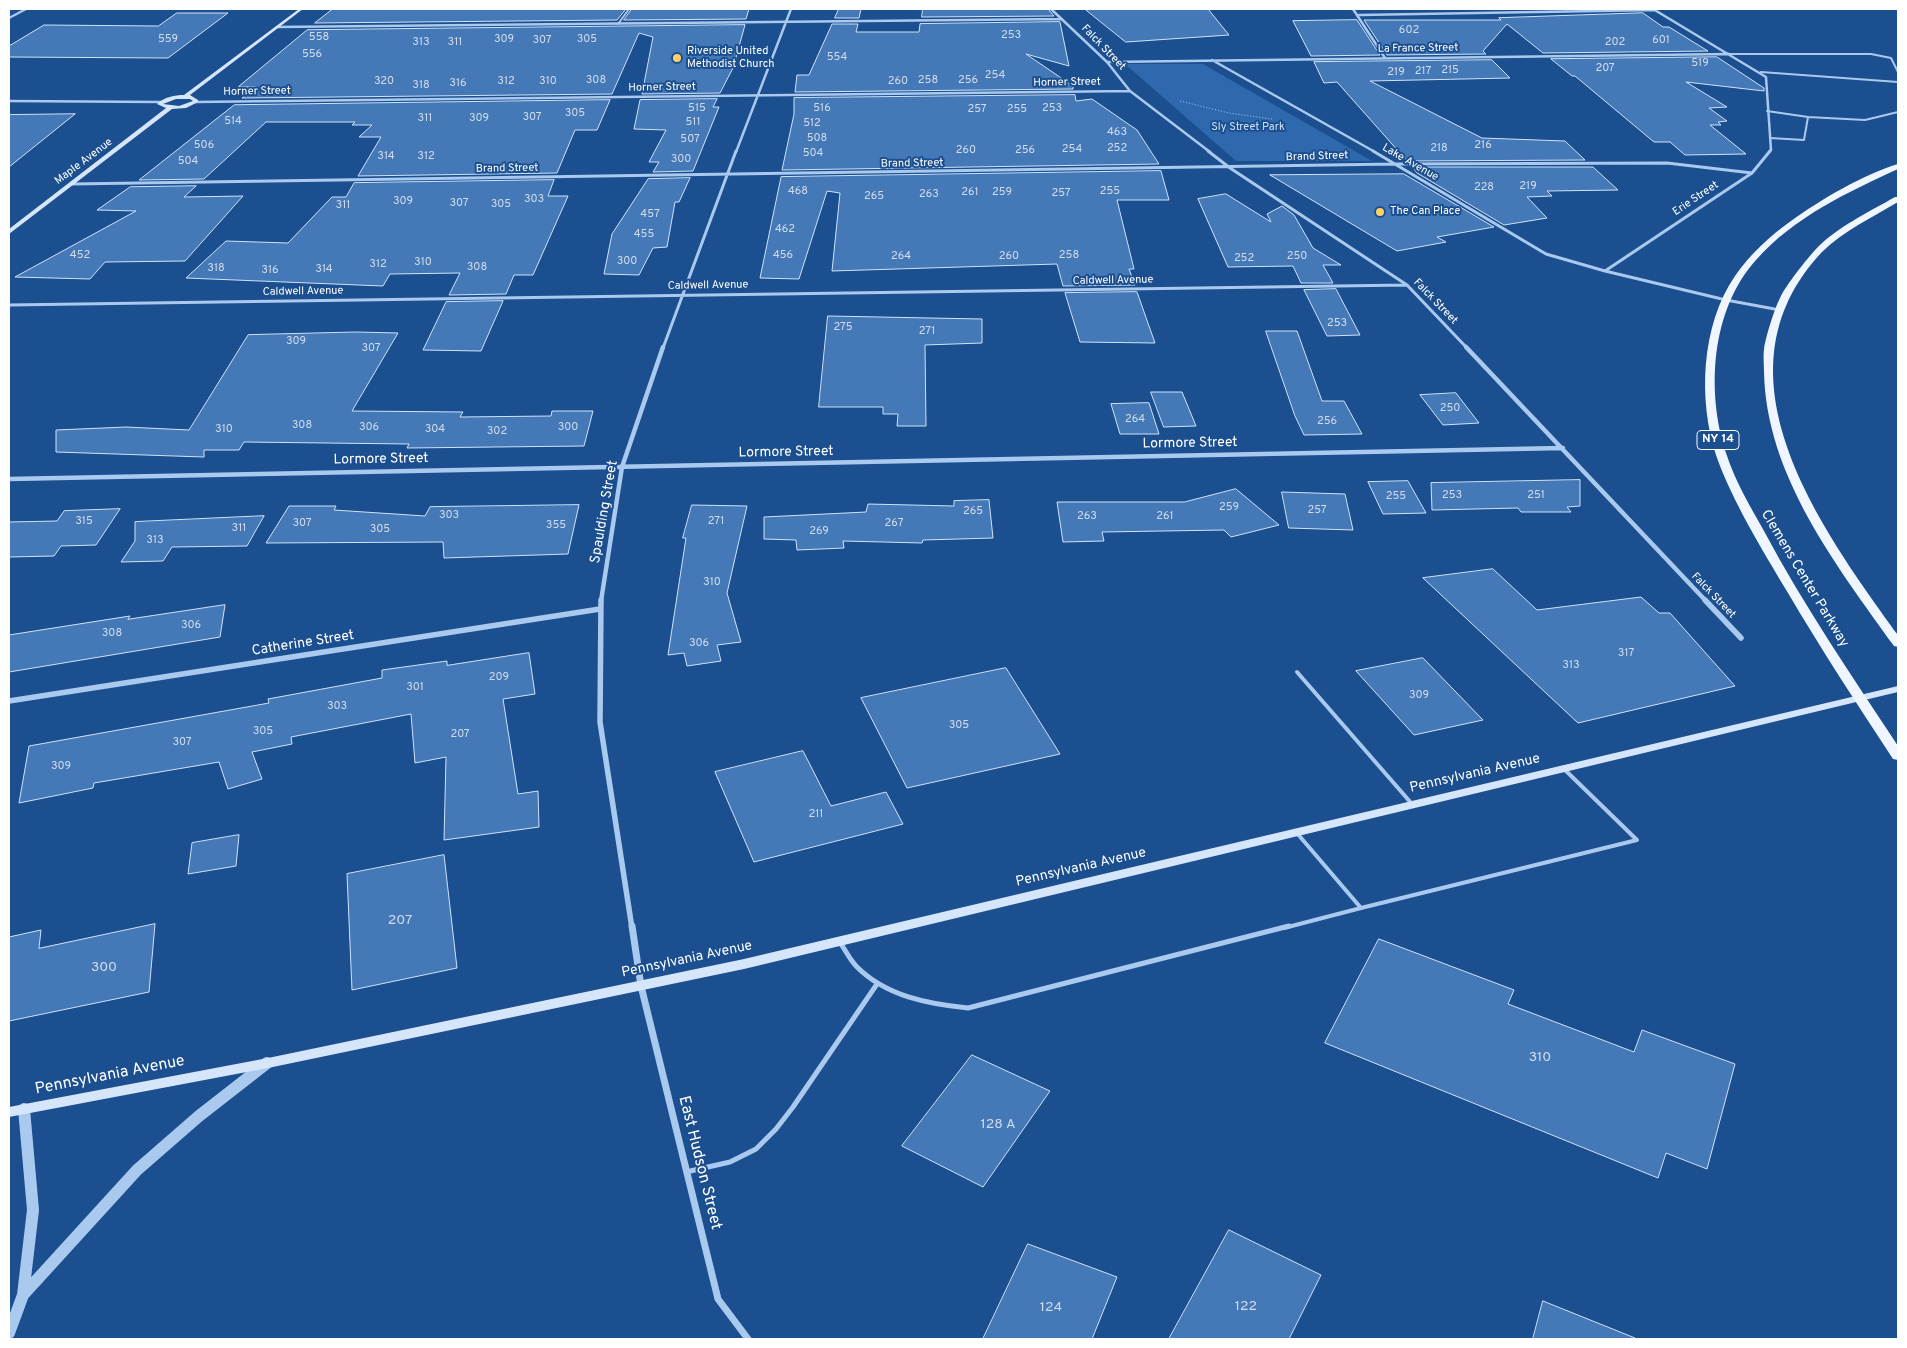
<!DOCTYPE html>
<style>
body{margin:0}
#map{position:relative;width:1907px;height:1348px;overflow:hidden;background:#1b4f8f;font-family:Overpass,sans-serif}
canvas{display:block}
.frame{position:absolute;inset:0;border:10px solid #fff;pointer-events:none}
</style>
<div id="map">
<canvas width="1907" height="1348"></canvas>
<div class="frame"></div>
</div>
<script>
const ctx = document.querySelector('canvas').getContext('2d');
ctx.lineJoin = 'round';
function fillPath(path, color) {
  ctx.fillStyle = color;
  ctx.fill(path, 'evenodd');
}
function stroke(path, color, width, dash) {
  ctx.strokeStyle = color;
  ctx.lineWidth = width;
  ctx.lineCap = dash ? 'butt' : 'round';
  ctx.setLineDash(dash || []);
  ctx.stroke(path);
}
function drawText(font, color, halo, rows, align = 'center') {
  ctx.font = font + ' Overpass,sans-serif';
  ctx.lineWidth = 4;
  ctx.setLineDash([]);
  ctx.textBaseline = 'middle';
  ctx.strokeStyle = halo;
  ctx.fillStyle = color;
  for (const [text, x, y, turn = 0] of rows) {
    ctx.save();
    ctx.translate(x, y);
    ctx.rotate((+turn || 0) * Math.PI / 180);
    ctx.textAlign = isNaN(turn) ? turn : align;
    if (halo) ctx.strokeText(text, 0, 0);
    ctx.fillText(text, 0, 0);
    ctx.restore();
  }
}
fillPath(new Path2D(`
 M 1125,64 L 1203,64 L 1372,161 L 1236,161 Z`), '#2e69ad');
const building = new Path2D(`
 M 333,9 L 626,9 L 617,20 L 315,23 Z
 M 632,9 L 749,9 L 746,19 L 624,20 Z
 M 839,9 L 861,9 L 859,18 L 835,18 Z
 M 923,9 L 1048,9 L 1054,16 L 922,17 Z
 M 1085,9 L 1208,9 L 1229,35 L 1126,42 Z
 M 177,13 L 228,13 L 168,58 L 9,57 L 9,46 L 44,25 L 158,26 Z
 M 1643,13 L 1663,27 L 1669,27 L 1708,51 L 1543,53 L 1507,24 L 1483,51 L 1486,54 L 1387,55 L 1364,20 L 1501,20 L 1499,18 Z
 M 1357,20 L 1380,55 L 1311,56 L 1293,21 Z
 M 1060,22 L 1069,66 L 1026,54 L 1073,86 L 1073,89 L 795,92 L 797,75 L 809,75 L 832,24 L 858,24 L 856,32 L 919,32 L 920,24 Z
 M 745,25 L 733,68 L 720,93 L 642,94 L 653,37 L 639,33 L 612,94 L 242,98 L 256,87 L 238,87 L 307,30 Z
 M 1717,57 L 1764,88 L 1764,91 L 1686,82 L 1727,107 L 1709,108 L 1727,121 L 1718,122 L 1721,125 L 1710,125 L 1746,154 L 1685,155 L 1670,142 L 1654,142 L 1575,76 L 1572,76 L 1551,59 Z
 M 1492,60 L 1510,78 L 1370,81 L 1482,138 L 1565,141 L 1585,160 L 1407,161 L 1337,82 L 1324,83 L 1314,62 Z
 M 1075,95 L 1076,101 L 1092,99 L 1137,130 L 1159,164 L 782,170 L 794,114 L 794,98 Z
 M 717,99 L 713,107 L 719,107 L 693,171 L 653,172 L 659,162 L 649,162 L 666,130 L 634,129 L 640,100 Z
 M 610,100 L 597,130 L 575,130 L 557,173 L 358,176 L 381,137 L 359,137 L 372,125 L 352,125 L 355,122 L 266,122 L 204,179 L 139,180 L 234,105 Z
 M 75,114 L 9,167 L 9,115 Z
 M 1413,167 L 1593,167 L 1618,190 L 1547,191 L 1552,196 L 1527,197 L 1547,218 L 1504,225 L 1417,173 Z
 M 1161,171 L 1169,200 L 1117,200 L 1134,269 L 1129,269 L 1135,285 L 1063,286 L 1057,264 L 832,271 L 840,193 L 827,191 L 799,279 L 760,278 L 781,177 Z
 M 1404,174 L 1494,227 L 1437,237 L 1446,242 L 1397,251 L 1270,175 Z
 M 690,178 L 679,202 L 675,202 L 667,247 L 653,248 L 639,275 L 604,274 L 612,234 L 648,179 Z
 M 554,180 L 548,196 L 568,196 L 533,275 L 514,275 L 506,294 L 449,295 L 460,273 L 390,274 L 383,286 L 186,278 L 226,241 L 288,243 L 332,197 L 346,197 L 354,183 Z
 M 196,186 L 184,197 L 243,196 L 185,261 L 105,262 L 90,279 L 15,277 L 136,211 L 97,210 L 130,187 Z
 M 1226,194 L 1271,222 L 1267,214 L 1282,206 L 1294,215 L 1313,248 L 1341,265 L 1323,265 L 1333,283 L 1301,283 L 1293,266 L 1228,267 L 1198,199 Z
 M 1336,289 L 1360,335 L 1327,336 L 1304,290 Z
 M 1137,292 L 1155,343 L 1080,342 L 1065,293 Z
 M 503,301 L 481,351 L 423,350 L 446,302 Z
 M 828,316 L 982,319 L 982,343 L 925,345 L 926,426 L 897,426 L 898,414 L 883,414 L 883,407 L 819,407 Z
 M 1266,331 L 1297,331 L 1322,401 L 1344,401 L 1362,434 L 1304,435 L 1295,416 Z
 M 356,332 L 398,333 L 352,411 L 463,412 L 460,417 L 551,416 L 552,411 L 593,411 L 584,446 L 407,448 L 409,444 L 244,442 L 239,450 L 204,450 L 204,457 L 56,452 L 56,430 L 126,427 L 189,430 L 248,335 Z
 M 1151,392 L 1182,392 L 1196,426 L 1164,427 Z
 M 1456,393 L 1479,423 L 1443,425 L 1420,395 Z
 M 1149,403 L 1159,434 L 1120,434 L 1111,404 Z
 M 1580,480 L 1580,506 L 1567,507 L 1571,512 L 1521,512 L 1518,508 L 1432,510 L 1431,483 Z
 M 1408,481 L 1426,513 L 1383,514 L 1368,482 Z
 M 1236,489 L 1279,525 L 1231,537 L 1224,530 L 1102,532 L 1104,541 L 1063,542 L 1057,502 L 1184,502 Z
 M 1282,492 L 1345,494 L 1353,530 L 1289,528 Z
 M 989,500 L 993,538 L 923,540 L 922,543 L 843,541 L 844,548 L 797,550 L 796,540 L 764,539 L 764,517 L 866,512 L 868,504 L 954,506 L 954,501 Z
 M 579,505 L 568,554 L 444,558 L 443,542 L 266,543 L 289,506 L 336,506 L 334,510 L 425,516 L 430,507 Z
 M 692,505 L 747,506 L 727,593 L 741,642 L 717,645 L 721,661 L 687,666 L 684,653 L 668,655 L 686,538 L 683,538 Z
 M 120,509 L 96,545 L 61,546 L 54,556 L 9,557 L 9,522 L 57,521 L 64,511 Z
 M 264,516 L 247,546 L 172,547 L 163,561 L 121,562 L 135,541 L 135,522 Z
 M 1493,569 L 1537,610 L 1641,597 L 1659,613 L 1670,613 L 1735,686 L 1578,723 L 1423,578 Z
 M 225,605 L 220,637 L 9,672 L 9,635 L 130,616 L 128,619 Z
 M 529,653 L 535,694 L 503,699 L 518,794 L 538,791 L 539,827 L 444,840 L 446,757 L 415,763 L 411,714 L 291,737 L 292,744 L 252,752 L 262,779 L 228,789 L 219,762 L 94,783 L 93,788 L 19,803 L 29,746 L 269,703 L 268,699 L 382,678 L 382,670 L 447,661 L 447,665 Z
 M 1423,658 L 1483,720 L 1414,735 L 1356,671 Z
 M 1006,668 L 1060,754 L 907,788 L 861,698 Z
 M 803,751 L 831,806 L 886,792 L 903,824 L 754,862 L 715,772 Z
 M 239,835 L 236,866 L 188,874 L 192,843 Z
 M 444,855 L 457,968 L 352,990 L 347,874 Z
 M 155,924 L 149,992 L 9,1021 L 9,937 L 41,930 L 39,948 Z
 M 1379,939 L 1514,990 L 1508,1004 L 1634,1052 L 1642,1030 L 1735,1064 L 1707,1169 L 1666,1153 L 1658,1178 L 1325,1043 Z
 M 972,1055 L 1050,1091 L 983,1187 L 902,1146 Z
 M 1229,1230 L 1321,1275 L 1289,1339 L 1169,1339 Z
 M 1028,1244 L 1117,1277 L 1092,1339 L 983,1339 Z
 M 1543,1301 L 1635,1338 L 1635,1339 L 1533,1339 Z`);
fillPath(building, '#4478b7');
stroke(building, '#cfe3fa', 1);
stroke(new Path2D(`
 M 1180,101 L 1229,113 L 1272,119`), '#a9c9ee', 1, [1, 2]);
stroke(new Path2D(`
 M 618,24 L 629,9
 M 1730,54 L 1871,54 L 1891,58 L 1898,72
 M 1761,72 L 1898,82
 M 1767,111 L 1808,117 L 1804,140 L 1770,138
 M 1808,117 L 1865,120 L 1898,112`), '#a9c9ee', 2);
stroke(new Path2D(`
 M 1297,672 L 1412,804
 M 1361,908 L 1637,840 L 1563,768
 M 1284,928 L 1361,908 L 1296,832`), '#a9c9ee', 4);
stroke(new Path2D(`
 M 839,941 C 845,949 849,959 857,967 C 886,996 928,1004 968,1008 L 1289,926
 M 686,1172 L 730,1162 L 756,1149 L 776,1129 L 793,1107 L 877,984`), '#a9c9ee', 5);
stroke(new Path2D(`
 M 1051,9 L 1107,62 L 1130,91 L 1210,152
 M 1353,9 L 1385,58
 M 1653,9 L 1766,77 L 1771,150 L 1769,152
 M 1359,15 L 1655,10
 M 9,18 L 26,9
 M 277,27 L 1062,19
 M 1212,60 L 1375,152
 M 1107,62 L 1730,54
 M 9,101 L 161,102
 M 195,102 L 1130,91
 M 736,152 L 791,9`), '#a9c9ee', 2.5);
stroke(new Path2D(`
 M 1208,151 L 1230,168 L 1407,285 L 1467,348
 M 1373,151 L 1546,254 L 1605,271
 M 1770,151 L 1752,173 L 1605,271 L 1726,300 L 1780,310
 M 72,184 L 1395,164 L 1667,163 L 1752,173
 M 9,305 L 1407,285
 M 663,348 L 736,151`), '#a9c9ee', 3);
stroke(new Path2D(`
 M 1466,347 L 1706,601
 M 9,479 L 1563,448
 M 601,601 L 622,467 L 663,347`), '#a9c9ee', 4.5);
stroke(new Path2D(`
 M 601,600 L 600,722 L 632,928
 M 1705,600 L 1741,638
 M 9,701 L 600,609`), '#a9c9ee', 5.5);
stroke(new Path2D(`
 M 632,926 L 641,986 L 718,1299 L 748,1339`), '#a9c9ee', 7);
stroke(new Path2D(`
 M 23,1295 L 137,1170 L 199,1116 L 267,1063
 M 9,1333 L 23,1295 L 33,1210 L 24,1109`), '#a9c9ee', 12);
fillPath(new Path2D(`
 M 299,9 L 303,9 L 190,95 L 198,100 L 198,102 L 186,108 L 172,109 L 9,234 L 9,229 L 166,108 L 157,104 C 164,97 175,95 184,95 ZM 176,99 L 190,99 L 193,101 L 179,106 L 163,104 Z
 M 1898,686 L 1898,692 L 744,969 L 268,1068 L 9,1117 L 9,1107 L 268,1058 L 744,959 Z`), '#d6e6fa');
fillPath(new Path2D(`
 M 1898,164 L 1898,169 C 1848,192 1794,217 1756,260 C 1711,310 1706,391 1726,453 C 1735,481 1750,506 1764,531 C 1804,606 1852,676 1898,746 L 1898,760 L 1893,759 C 1857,704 1821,649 1788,593 C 1763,551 1732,501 1716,455 C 1698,400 1701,325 1735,276 C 1750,254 1770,236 1791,221 C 1820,200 1864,174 1898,164 Z
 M 1895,197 L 1898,197 L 1898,202 C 1873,217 1843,231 1822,252 C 1707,374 1821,528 1898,635 L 1898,647 L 1894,646 C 1836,565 1766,475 1764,372 C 1764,365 1763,356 1764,349 C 1766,336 1774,310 1780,298 C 1786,285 1806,260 1816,249 C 1837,227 1869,212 1895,197 Z`), '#f0f6ff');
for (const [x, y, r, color] of [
 [677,58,5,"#ffd166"],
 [1380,212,5,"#ffd166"]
]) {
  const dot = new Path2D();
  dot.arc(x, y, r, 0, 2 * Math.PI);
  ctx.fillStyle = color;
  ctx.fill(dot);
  stroke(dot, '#1b4f8f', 2);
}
drawText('11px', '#d0dded', null, [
 ["602",1409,31],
 ["253",1011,36],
 ["558",319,38],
 ["559",168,40],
 ["309",504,40],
 ["305",587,40],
 ["307",542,41],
 ["601",1661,41],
 ["313",421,43],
 ["311",455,43],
 ["202",1615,43],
 ["556",312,55],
 ["554",837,58],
 ["519",1700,64],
 ["207",1605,69],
 ["215",1450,71],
 ["217",1423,72],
 ["219",1396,73],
 ["254",995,76],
 ["308",596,81],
 ["258",928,81],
 ["256",968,81],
 ["320",384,82],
 ["312",506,82],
 ["310",548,82],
 ["260",898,82],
 ["316",458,84],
 ["318",421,86],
 ["515",697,109],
 ["516",822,109],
 ["253",1052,109],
 ["257",977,110],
 ["255",1017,110],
 ["305",575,114],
 ["307",532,118],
 ["311",425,119],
 ["309",479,119],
 ["514",233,122],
 ["511",693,123],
 ["512",812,124],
 ["463",1117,133],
 ["508",817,139],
 ["507",690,140],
 ["506",204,146],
 ["216",1483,146],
 ["252",1117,149],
 ["218",1439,149],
 ["254",1072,150],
 ["260",966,151],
 ["256",1025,151],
 ["504",813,154],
 ["314",386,157],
 ["312",426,157],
 ["300",681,160],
 ["504",188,162],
 ["219",1528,187],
 ["228",1484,188],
 ["468",798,192],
 ["255",1110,192],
 ["261",970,193],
 ["259",1002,193],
 ["257",1061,194],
 ["263",929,195],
 ["265",874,197],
 ["303",534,200],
 ["309",403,202],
 ["307",459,204],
 ["305",501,205],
 ["311",343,206],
 ["457",650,215],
 ["462",785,230],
 ["455",644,235],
 ["452",80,256],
 ["456",783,256],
 ["258",1069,256],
 ["264",901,257],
 ["260",1009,257],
 ["250",1297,257],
 ["252",1244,259],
 ["300",627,262],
 ["310",423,263],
 ["312",378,265],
 ["308",477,268],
 ["318",216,269],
 ["314",324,270],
 ["316",270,271],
 ["253",1337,324],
 ["275",843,328],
 ["271",927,332],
 ["309",296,342],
 ["307",371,349],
 ["250",1450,409],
 ["264",1135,420],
 ["256",1327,422],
 ["308",302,426],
 ["306",369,428],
 ["300",568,428],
 ["310",224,430],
 ["304",435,430],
 ["302",497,432],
 ["253",1452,496],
 ["251",1536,496],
 ["255",1396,497],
 ["259",1229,508],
 ["257",1317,511],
 ["265",973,512],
 ["303",449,516],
 ["263",1087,517],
 ["261",1165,517],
 ["315",84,522],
 ["271",716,522],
 ["307",302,524],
 ["267",894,524],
 ["355",556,526],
 ["311",239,529],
 ["305",380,530],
 ["269",819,532],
 ["313",155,541],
 ["310",712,583],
 ["306",191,626],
 ["308",112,634],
 ["306",699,644],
 ["317",1626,654],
 ["313",1571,666],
 ["209",499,678],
 ["301",415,688],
 ["309",1419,696],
 ["303",337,707],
 ["305",959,726],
 ["305",263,732],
 ["207",460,735],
 ["307",182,743],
 ["309",61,767],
 ["211",816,815]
]);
drawText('11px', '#fff', '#1b4f8f', [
 ["Falck Street",1103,48,46],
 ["La France Street",1418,49,-1],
 ["Horner Street",1067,83,-1],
 ["Horner Street",662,88,-1],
 ["Horner Street",257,92,-1],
 ["Brand Street",1317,157,-2],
 ["Maple Avenue",84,162,-37],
 ["Lake Avenue",1410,163,30],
 ["Brand Street",912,164,-1],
 ["Brand Street",507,169,-1],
 ["Erie Street",1696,199,-34],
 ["Caldwell Avenue",1113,281,-1],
 ["Caldwell Avenue",708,286,-1],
 ["Caldwell Avenue",303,292,-1],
 ["Falck Street",1435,302,46],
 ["Falck Street",1713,596,46]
]);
drawText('11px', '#fff', '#1b4f8f', [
 ["Riverside United",687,52],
 ["Methodist Church",687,65],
 ["The Can Place",1390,212]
], 'left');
drawText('11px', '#cfe3fa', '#1b4f8f', [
 ["Sly Street Park",1248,128]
]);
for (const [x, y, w] of [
 [1718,440,42]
]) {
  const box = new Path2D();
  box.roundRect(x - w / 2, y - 9.5, w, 19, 4);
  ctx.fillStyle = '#1b4f8f';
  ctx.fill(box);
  stroke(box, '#fff', 1);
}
drawText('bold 12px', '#fff', null, [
 ["NY 14",1718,440]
]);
drawText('14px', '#fff', '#1b4f8f', [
 ["Lormore Street",1190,444,-1],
 ["Lormore Street",786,453,-1],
 ["Lormore Street",381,460,-1],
 ["Spaulding Street",605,512,-80],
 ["Clemens Center Parkway",1804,579,59],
 ["Catherine Street",303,644,-9],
 ["Pennsylvania Avenue",1475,774,-13],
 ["Pennsylvania Avenue",1081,868,-13],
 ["Pennsylvania Avenue",687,960,-12]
]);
drawText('14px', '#d0dded', null, [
 ["207",400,921],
 ["300",104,968],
 ["310",1540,1058],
 ["128 A",998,1125],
 ["122",1246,1307],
 ["124",1051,1308]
]);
drawText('16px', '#fff', '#1b4f8f', [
 ["Pennsylvania Avenue",110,1076,-11],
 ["East Hudson Street",699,1163,76]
]);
</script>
